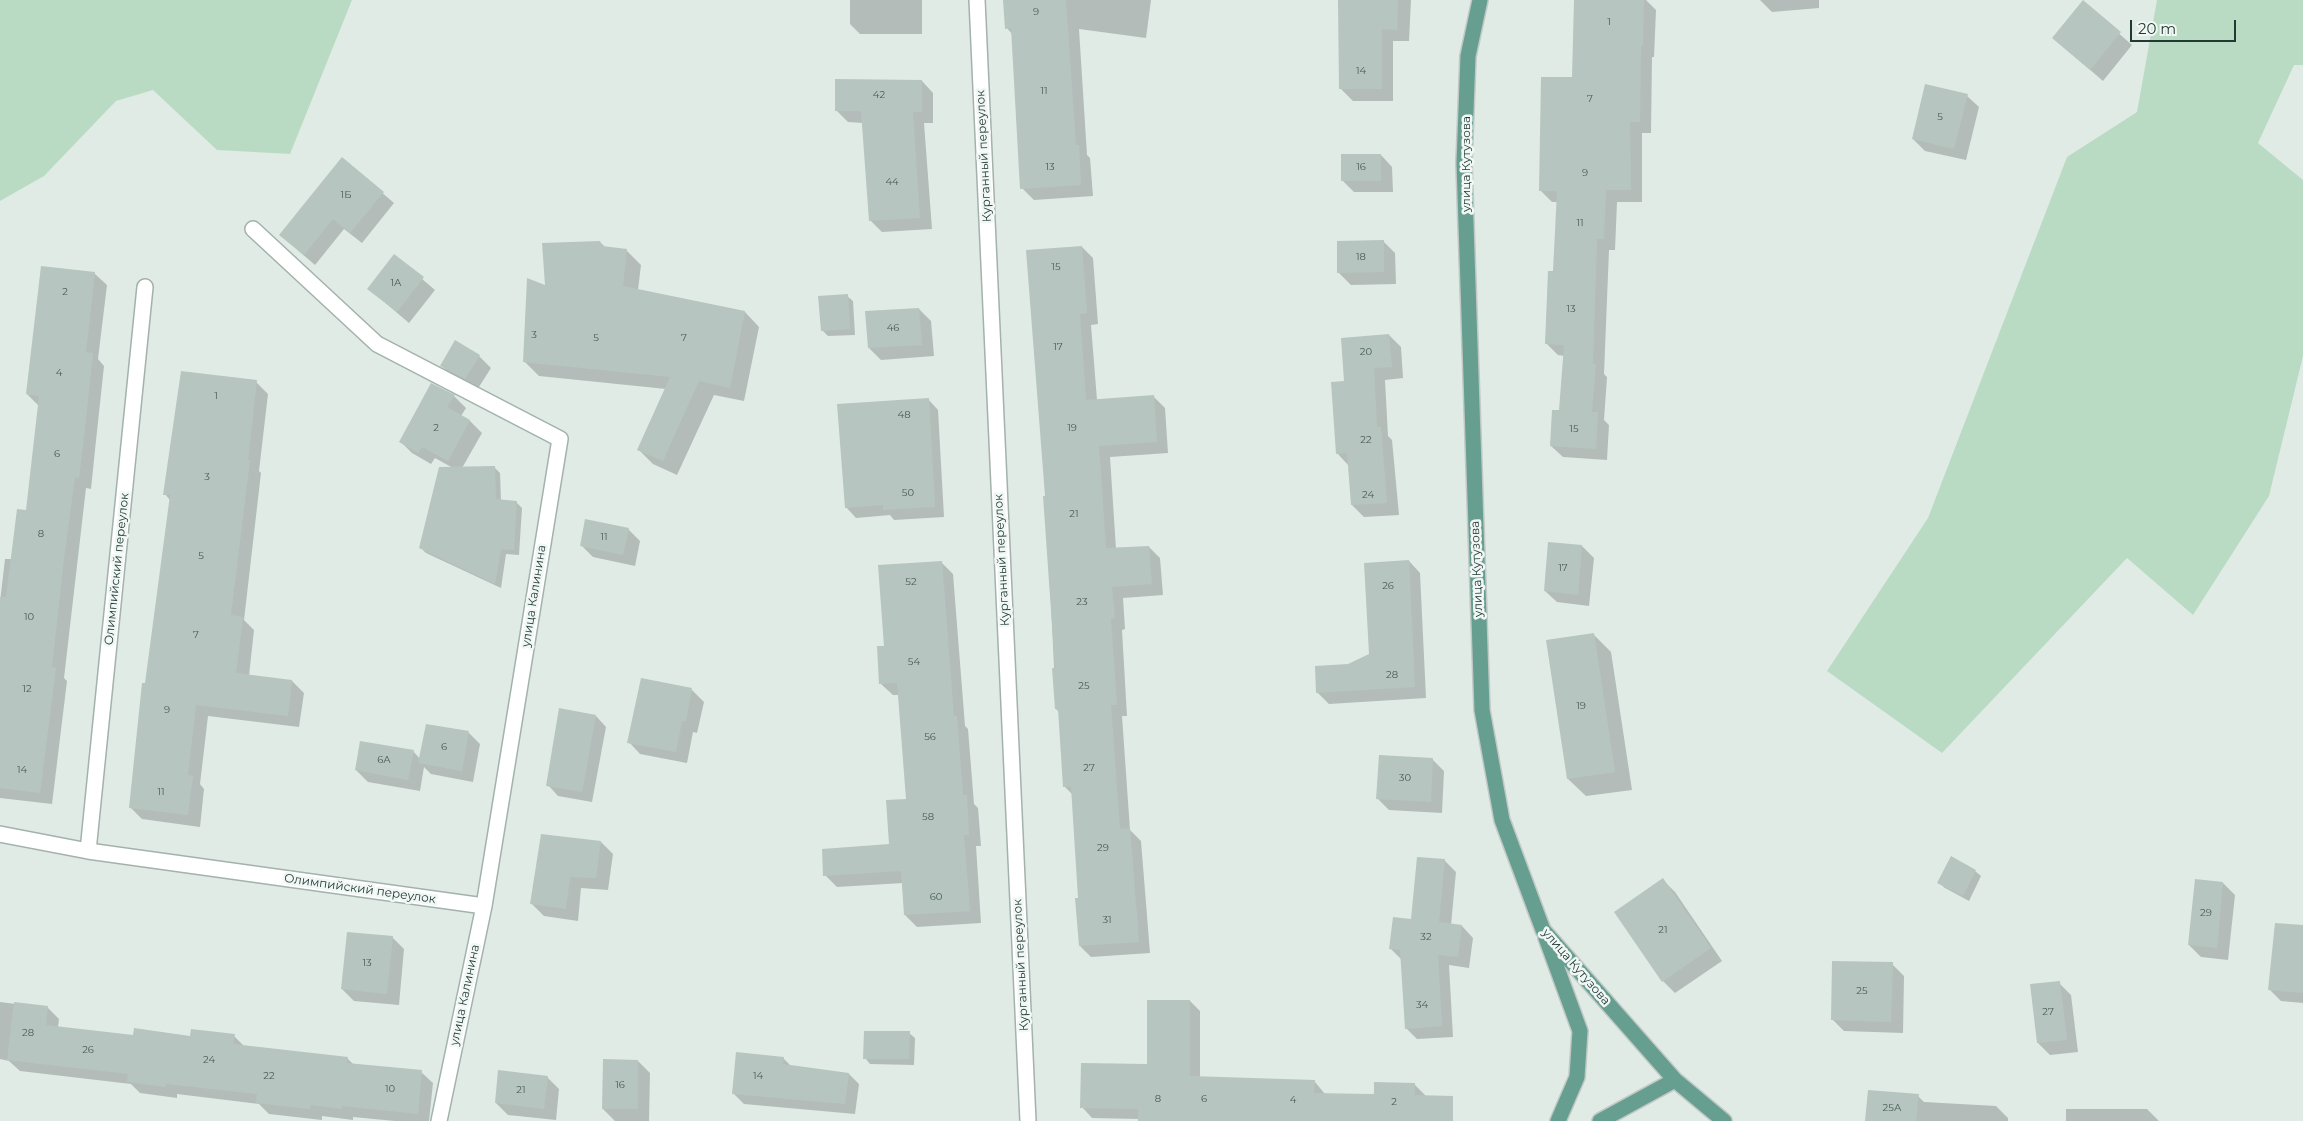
<!DOCTYPE html>
<meta charset="utf-8">
<style>
body{margin:0}
#map{position:relative;width:2303px;height:1121px;overflow:hidden;background:#e0ebe6;font-family:Montserrat,sans-serif}
canvas{display:block}
.scale{position:absolute;left:2130px;top:20px;width:106px;height:22px;box-sizing:border-box;border:2px solid #223a34;border-top:0;padding-left:6px;font-size:15px;line-height:18px;white-space:nowrap;color:#223a34;-webkit-text-stroke:4px #f1f7f4;paint-order:stroke}
</style>
<div id="map">
<canvas width="2303" height="1121"></canvas>
<div class="scale">20 m</div>
</div>
<script>
const ctx = document.querySelector('canvas').getContext('2d');
ctx.lineJoin = 'round';
function fillPath(path, color) {
  ctx.fillStyle = color;
  ctx.fill(path, 'evenodd');
}
function stroke(path, color, width, dash) {
  ctx.strokeStyle = color;
  ctx.lineWidth = width;
  ctx.lineCap = dash ? 'butt' : 'round';
  ctx.setLineDash(dash || []);
  ctx.stroke(path);
}
function drawText(font, color, halo, rows, align = 'center') {
  ctx.font = font + ' Montserrat,sans-serif';
  ctx.lineWidth = 5;
  ctx.setLineDash([]);
  ctx.textBaseline = 'middle';
  ctx.strokeStyle = halo;
  ctx.fillStyle = color;
  for (const [text, x, y, turn = 0] of rows) {
    ctx.save();
    ctx.translate(x, y);
    ctx.rotate((+turn || 0) * Math.PI / 180);
    ctx.textAlign = isNaN(turn) ? turn : align;
    if (halo) ctx.strokeText(text, 0, 0);
    ctx.fillText(text, 0, 0);
    ctx.restore();
  }
}
fillPath(new Path2D(`
 M 0,0 L 352,0 L 290,154 L 217,150 L 153,90 L 116,101 L 44,176 L 0,201 Z
 M 2157,0 L 2303,0 L 2303,65 L 2294,65 L 2258,143 L 2303,180 L 2303,356 L 2269,496 L 2193,615 L 2127,558 L 1942,753 L 1827,671 L 1928,518 L 2067,157 L 2137,112 Z`), '#badbc3');
fillPath(new Path2D(`
 M 850,0 L 922,0 L 922,34 L 860,34 L 850,24 Z
 M 1004,0 L 1151,0 L 1146,38 L 1079,29 L 1087,155 L 1090,158 L 1093,196 L 1034,200 L 1022,188 L 1012,34 L 1007,28 Z
 M 1340,0 L 1411,0 L 1409,41 L 1393,41 L 1393,101 L 1353,101 L 1341,89 Z
 M 1576,0 L 1646,0 L 1656,10 L 1654,57 L 1652,57 L 1651,133 L 1642,133 L 1642,202 L 1617,202 L 1615,250 L 1609,250 L 1604,374 L 1607,377 L 1604,420 L 1609,425 L 1607,460 L 1563,457 L 1551,446 L 1560,412 L 1565,356 L 1558,355 L 1547,344 L 1554,273 L 1558,202 L 1552,202 L 1540,190 L 1574,79 Z
 M 1760,0 L 1819,0 L 1819,8 L 1772,12 Z
 M 2083,2 L 2132,45 L 2103,81 L 2053,38 Z
 M 922,81 L 933,93 L 933,123 L 924,123 L 932,229 L 882,232 L 870,220 L 863,123 L 848,122 L 836,110 Z
 M 1967,96 L 1979,107 L 1966,160 L 1925,151 L 1913,139 Z
 M 1381,155 L 1392,167 L 1393,192 L 1354,192 L 1342,180 Z
 M 343,159 L 394,203 L 362,243 L 344,229 L 315,265 L 280,235 Z
 M 1383,241 L 1395,253 L 1396,284 L 1351,285 L 1339,273 Z
 M 600,242 L 606,248 L 626,250 L 641,265 L 638,290 L 745,312 L 759,327 L 744,401 L 714,395 L 677,475 L 653,464 L 638,449 L 666,389 L 539,376 L 525,362 L 546,287 Z
 M 1082,247 L 1093,258 L 1098,324 L 1091,325 L 1097,400 L 1153,396 L 1165,408 L 1168,453 L 1110,457 L 1116,549 L 1149,547 L 1160,558 L 1163,595 L 1123,598 L 1125,629 L 1122,630 L 1127,716 L 1122,716 L 1130,830 L 1141,841 L 1150,953 L 1091,957 L 1080,946 L 1080,899 L 1073,795 L 1065,787 L 1059,712 L 1056,709 L 1046,497 Z
 M 395,256 L 435,290 L 409,323 L 369,289 Z
 M 42,267 L 95,274 L 107,285 L 98,359 L 104,366 L 95,450 L 91,489 L 86,488 L 64,678 L 67,681 L 52,804 L 0,798 L 0,602 L 5,559 L 12,559 L 27,511 L 39,406 L 27,394 Z
 M 847,296 L 853,301 L 855,335 L 828,336 L 822,330 Z
 M 919,309 L 931,321 L 934,356 L 881,360 L 869,348 Z
 M 1389,335 L 1401,347 L 1403,378 L 1385,380 L 1388,436 L 1392,440 L 1399,515 L 1364,517 L 1352,505 L 1349,466 L 1337,453 L 1345,382 Z
 M 479,356 L 491,368 L 477,390 L 454,378 L 442,366 Z
 M 256,382 L 268,394 L 259,471 L 261,473 L 244,620 L 254,630 L 249,676 L 292,681 L 304,693 L 299,727 L 208,716 L 200,784 L 204,789 L 200,827 L 142,819 L 130,807 L 170,500 L 165,494 Z
 M 454,396 L 466,408 L 461,416 L 470,421 L 482,433 L 462,468 L 494,467 L 500,473 L 501,501 L 516,502 L 522,508 L 519,555 L 506,554 L 501,588 L 426,553 L 420,547 L 453,468 L 435,458 L 431,464 L 412,453 L 400,441 Z
 M 928,399 L 938,410 L 944,517 L 894,520 L 890,515 L 856,518 L 846,507 Z
 M 628,529 L 640,541 L 635,566 L 593,557 L 581,545 Z
 M 1582,546 L 1594,558 L 1589,606 L 1557,602 L 1545,591 Z
 M 1409,561 L 1420,573 L 1426,698 L 1329,704 L 1317,692 L 1371,664 Z
 M 941,562 L 953,574 L 965,726 L 968,729 L 974,804 L 978,808 L 981,846 L 976,846 L 981,923 L 917,927 L 905,915 L 903,883 L 837,887 L 825,875 L 890,845 L 907,800 L 899,695 L 893,695 L 881,684 L 886,647 Z
 M 1594,635 L 1611,652 L 1632,790 L 1586,796 L 1568,779 Z
 M 692,690 L 704,702 L 697,733 L 693,732 L 687,763 L 640,754 L 629,742 Z
 M 596,716 L 606,727 L 592,802 L 558,796 L 548,785 Z
 M 469,733 L 480,744 L 473,782 L 431,774 L 424,767 L 420,791 L 368,782 L 356,770 L 413,751 L 420,759 Z
 M 1432,759 L 1444,771 L 1442,813 L 1389,810 L 1377,798 Z
 M 601,842 L 613,854 L 608,890 L 581,888 L 578,921 L 544,916 L 532,904 Z
 M 1444,860 L 1456,872 L 1451,925 L 1462,926 L 1473,938 L 1469,968 L 1449,965 L 1453,1037 L 1417,1039 L 1406,1028 L 1402,960 L 1390,948 L 1412,920 Z
 M 1975,871 L 1981,876 L 1969,901 L 1945,888 L 1939,883 Z
 M 1663,880 L 1675,892 L 1722,961 L 1675,993 L 1663,981 L 1616,912 Z
 M 2223,883 L 2235,895 L 2228,960 L 2201,957 L 2189,945 Z
 M 2303,927 L 2303,1003 L 2281,1001 L 2269,989 Z
 M 392,937 L 404,949 L 399,1005 L 354,1001 L 342,989 Z
 M 1892,964 L 1904,976 L 1903,1033 L 1844,1031 L 1832,1019 Z
 M 2059,983 L 2071,995 L 2078,1052 L 2050,1055 L 2038,1043 Z
 M 1190,1001 L 1200,1011 L 1200,1077 L 1315,1082 L 1325,1094 L 1375,1095 L 1415,1085 L 1425,1095 L 1425,1121 L 1139,1121 L 1139,1119 L 1092,1118 L 1082,1107 L 1148,1066 Z
 M 0,1002 L 48,1008 L 59,1019 L 58,1027 L 134,1036 L 234,1036 L 245,1047 L 347,1058 L 354,1065 L 421,1072 L 433,1083 L 429,1121 L 395,1121 L 353,1117 L 353,1120 L 322,1116 L 322,1120 L 269,1114 L 259,1104 L 177,1094 L 177,1098 L 140,1093 L 131,1084 L 20,1071 L 9,1061 L 0,1059 Z
 M 909,1033 L 915,1038 L 914,1065 L 870,1064 L 865,1058 Z
 M 783,1058 L 792,1067 L 849,1074 L 859,1084 L 855,1114 L 744,1104 L 734,1094 Z
 M 638,1061 L 650,1073 L 649,1121 L 615,1121 L 603,1109 Z
 M 547,1077 L 559,1089 L 556,1120 L 508,1115 L 496,1103 Z
 M 1918,1096 L 1924,1102 L 1996,1106 L 2008,1118 L 2008,1121 L 1866,1121 Z
 M 2066,1109 L 2147,1109 L 2159,1121 L 2066,1121 Z`), '#0003');
fillPath(new Path2D(`
 M 1003,0 L 1066,0 L 1076,145 L 1079,145 L 1081,185 L 1020,189 L 1011,28 L 1005,29 Z
 M 1338,0 L 1398,0 L 1397,30 L 1382,29 L 1382,89 L 1339,89 Z
 M 1574,0 L 1644,0 L 1643,46 L 1641,46 L 1640,122 L 1630,122 L 1631,190 L 1606,190 L 1604,239 L 1597,239 L 1593,364 L 1596,364 L 1592,412 L 1598,412 L 1596,449 L 1550,446 L 1552,410 L 1559,410 L 1564,345 L 1545,344 L 1548,271 L 1553,271 L 1557,191 L 1539,191 L 1541,77 L 1572,77 Z
 M 2083,0 L 2121,32 L 2090,70 L 2052,38 Z
 M 835,79 L 922,80 L 922,112 L 913,112 L 920,218 L 869,221 L 861,111 L 835,111 Z
 M 1925,84 L 1968,94 L 1954,149 L 1912,139 Z
 M 1341,154 L 1381,154 L 1381,181 L 1341,181 Z
 M 342,157 L 384,192 L 350,233 L 333,219 L 304,255 L 279,235 Z
 M 1384,240 L 1384,272 L 1337,273 L 1337,241 Z
 M 600,241 L 602,246 L 627,249 L 623,286 L 745,311 L 730,388 L 699,381 L 663,461 L 637,450 L 670,377 L 523,362 L 527,278 L 545,285 L 542,243 Z
 M 1082,246 L 1087,313 L 1080,314 L 1086,400 L 1154,395 L 1157,442 L 1099,446 L 1106,548 L 1149,546 L 1152,584 L 1112,587 L 1115,618 L 1111,619 L 1117,705 L 1111,705 L 1120,829 L 1130,828 L 1139,942 L 1079,946 L 1075,898 L 1078,898 L 1071,787 L 1063,787 L 1058,709 L 1055,709 L 1052,668 L 1055,668 L 1043,496 L 1045,496 L 1026,250 Z
 M 394,254 L 424,277 L 397,312 L 367,289 Z
 M 41,266 L 95,272 L 86,352 L 93,353 L 84,437 L 79,478 L 75,477 L 64,559 L 52,667 L 56,668 L 40,793 L 0,788 L 0,597 L 6,597 L 17,509 L 26,510 L 39,396 L 26,394 Z
 M 848,294 L 850,329 L 821,331 L 818,296 Z
 M 919,308 L 922,345 L 868,348 L 865,311 Z
 M 1389,334 L 1392,367 L 1374,368 L 1377,427 L 1381,427 L 1387,503 L 1351,505 L 1347,453 L 1336,454 L 1331,382 L 1344,381 L 1341,338 Z
 M 455,340 L 480,355 L 465,379 L 440,366 Z
 M 181,371 L 257,380 L 248,460 L 250,460 L 231,615 L 243,617 L 236,673 L 292,680 L 288,716 L 196,705 L 188,775 L 193,776 L 188,815 L 129,808 L 142,683 L 145,683 L 170,495 L 163,495 Z
 M 431,383 L 455,395 L 447,407 L 470,420 L 448,461 L 422,447 L 418,453 L 399,442 Z
 M 929,398 L 935,507 L 883,510 L 883,505 L 845,508 L 837,404 Z
 M 495,466 L 496,499 L 517,501 L 514,550 L 501,549 L 495,584 L 419,548 L 439,467 Z
 M 585,519 L 629,528 L 623,555 L 580,546 Z
 M 1548,542 L 1582,545 L 1578,595 L 1544,591 Z
 M 1409,560 L 1415,687 L 1316,693 L 1315,666 L 1348,664 L 1369,654 L 1364,563 Z
 M 942,561 L 954,716 L 957,716 L 963,795 L 967,795 L 969,835 L 964,835 L 970,911 L 904,915 L 901,871 L 823,876 L 822,849 L 889,844 L 886,800 L 906,799 L 897,683 L 879,684 L 877,646 L 884,646 L 878,565 Z
 M 1594,633 L 1615,772 L 1567,779 L 1546,640 Z
 M 641,678 L 692,688 L 686,721 L 682,721 L 676,752 L 627,743 Z
 M 559,708 L 596,715 L 582,792 L 546,786 Z
 M 426,724 L 469,731 L 462,771 L 418,763 Z
 M 360,741 L 414,750 L 408,780 L 355,770 Z
 M 1379,755 L 1433,758 L 1431,802 L 1376,799 Z
 M 541,834 L 601,841 L 596,878 L 570,877 L 566,909 L 530,904 Z
 M 1951,856 L 1976,870 L 1963,896 L 1937,883 Z
 M 1417,857 L 1445,859 L 1439,922 L 1462,925 L 1458,957 L 1438,955 L 1442,1026 L 1405,1029 L 1400,950 L 1389,949 L 1393,917 L 1411,919 Z
 M 1663,878 L 1711,948 L 1662,982 L 1614,912 Z
 M 2195,879 L 2223,882 L 2217,948 L 2188,945 Z
 M 2275,923 L 2303,925 L 2303,993 L 2268,990 Z
 M 347,932 L 393,936 L 387,994 L 341,989 Z
 M 1832,961 L 1893,962 L 1891,1022 L 1831,1020 Z
 M 2060,981 L 2067,1040 L 2037,1043 L 2030,984 Z
 M 1147,1000 L 1190,1000 L 1190,1076 L 1315,1080 L 1314,1093 L 1374,1094 L 1374,1082 L 1415,1083 L 1415,1095 L 1453,1096 L 1453,1121 L 1138,1121 L 1138,1109 L 1080,1108 L 1081,1063 L 1147,1064 Z
 M 14,1002 L 48,1006 L 46,1025 L 133,1035 L 134,1028 L 190,1036 L 191,1029 L 235,1034 L 233,1044 L 348,1057 L 347,1063 L 422,1070 L 418,1114 L 342,1106 L 342,1109 L 311,1105 L 310,1109 L 256,1103 L 257,1094 L 166,1084 L 166,1087 L 127,1082 L 128,1074 L 7,1060 Z
 M 864,1031 L 910,1031 L 909,1059 L 863,1059 Z
 M 736,1052 L 784,1057 L 783,1064 L 849,1073 L 845,1104 L 732,1094 Z
 M 603,1059 L 638,1060 L 638,1109 L 602,1109 Z
 M 498,1070 L 548,1076 L 544,1109 L 495,1103 Z
 M 1868,1090 L 1919,1094 L 1916,1121 L 1865,1121 Z`), '#b6c5bf');
const minor = new Path2D(`
 M 977,0 L 1028,1121
 M 253,229 L 377,344 L 560,439 L 484,906 L 439,1121
 M 0,834 L 88,851 L 484,906
 M 88,851 L 145,287`);
const major = new Path2D(`
 M 1480,0 L 1468,56 L 1464,163 L 1482,710 L 1502,820 L 1543,930 L 1675,1080 L 1724,1121
 M 1546,938 L 1580,1031 L 1577,1077 L 1558,1121
 M 1600,1121 L 1675,1080`);
stroke(minor, '#a3b2ad', 18);
stroke(major, '#c1c8c6', 18);
stroke(minor, '#fff', 15);
stroke(major, '#669f90', 15);
drawText('10px', '#475d57', null, [
 ["9",1036,12],
 ["1",1609,22],
 ["14",1361,71],
 ["11",1044,91],
 ["42",879,95],
 ["7",1590,99],
 ["5",1940,117],
 ["13",1050,167],
 ["16",1361,167],
 ["9",1585,173],
 ["44",892,182],
 ["1Б",346,195],
 ["11",1580,223],
 ["18",1361,257],
 ["15",1056,267],
 ["1А",396,283],
 ["2",65,292],
 ["13",1571,309],
 ["46",893,328],
 ["3",534,335],
 ["5",596,338],
 ["7",684,338],
 ["17",1058,347],
 ["20",1366,352],
 ["4",59,373],
 ["1",216,396],
 ["48",904,415],
 ["2",436,428],
 ["19",1072,428],
 ["15",1574,429],
 ["22",1366,440],
 ["6",57,454],
 ["3",207,477],
 ["50",908,493],
 ["24",1368,495],
 ["21",1074,514],
 ["8",41,534],
 ["11",604,537],
 ["5",201,556],
 ["17",1563,568],
 ["52",911,582],
 ["26",1388,586],
 ["23",1082,602],
 ["10",29,617],
 ["7",196,635],
 ["54",914,662],
 ["28",1392,675],
 ["25",1084,686],
 ["12",27,689],
 ["19",1581,706],
 ["9",167,710],
 ["56",930,737],
 ["6",444,747],
 ["6А",384,760],
 ["27",1089,768],
 ["14",22,770],
 ["30",1405,778],
 ["11",161,792],
 ["58",928,817],
 ["29",1103,848],
 ["60",936,897],
 ["29",2206,913],
 ["31",1107,920],
 ["21",1663,930],
 ["32",1426,937],
 ["13",367,963],
 ["25",1862,991],
 ["34",1422,1005],
 ["27",2048,1012],
 ["28",28,1033],
 ["26",88,1050],
 ["24",209,1060],
 ["22",269,1076],
 ["14",758,1076],
 ["16",620,1085],
 ["10",390,1089],
 ["21",521,1090],
 ["8",1158,1099],
 ["6",1204,1099],
 ["4",1293,1100],
 ["2",1394,1102],
 ["25А",1892,1108]
]);
drawText('12px', '#223a34', '#f1f7f4', [
 ["Курганный переулок",984,156,-93],
 ["улица Кутузова",1466,164,-90],
 ["Курганный переулок",1002,560,-93],
 ["Олимпийский переулок",117,569,-84],
 ["улица Кутузова",1477,569,-92],
 ["улица Калинина",534,596,-81],
 ["Олимпийский переулок",360,889,8],
 ["Курганный переулок",1021,965,-93],
 ["улица Кутузова",1576,967,49],
 ["улица Калинина",465,995,-78]
]);
</script>
